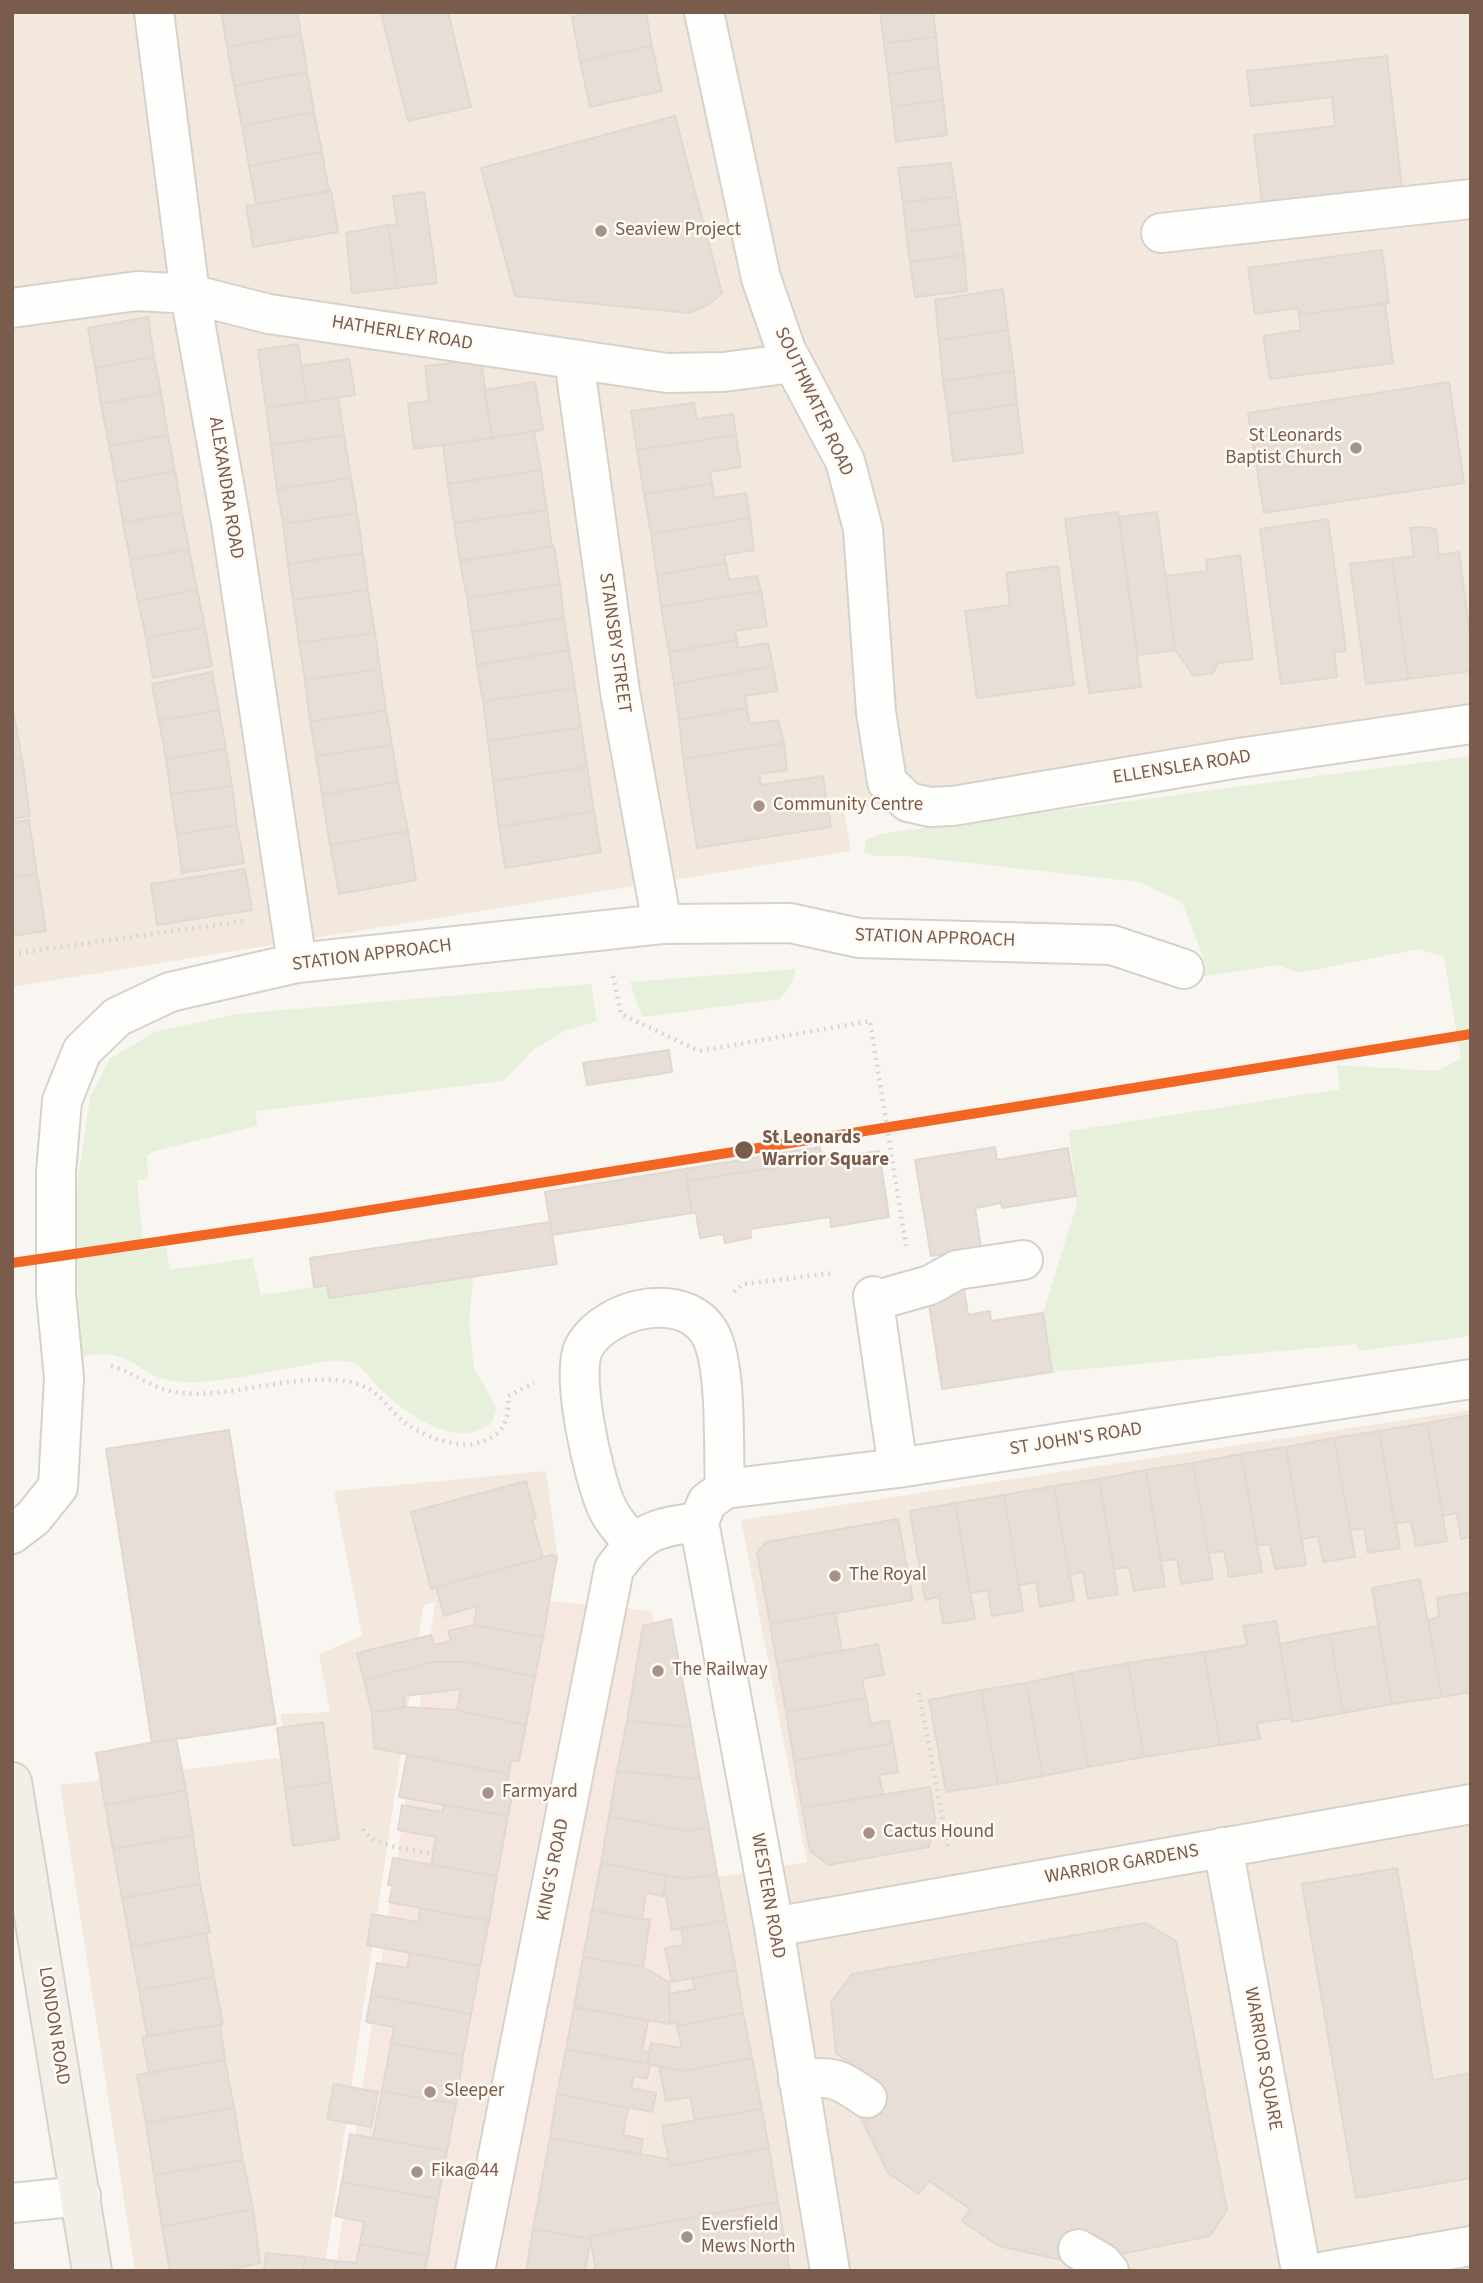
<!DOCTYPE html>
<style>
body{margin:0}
#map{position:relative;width:1483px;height:2283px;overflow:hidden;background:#f9f5f0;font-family:"Source Sans 3",sans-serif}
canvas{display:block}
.frame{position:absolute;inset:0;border:14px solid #7a5c4d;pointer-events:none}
</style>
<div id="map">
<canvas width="1483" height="2283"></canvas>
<div class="frame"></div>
</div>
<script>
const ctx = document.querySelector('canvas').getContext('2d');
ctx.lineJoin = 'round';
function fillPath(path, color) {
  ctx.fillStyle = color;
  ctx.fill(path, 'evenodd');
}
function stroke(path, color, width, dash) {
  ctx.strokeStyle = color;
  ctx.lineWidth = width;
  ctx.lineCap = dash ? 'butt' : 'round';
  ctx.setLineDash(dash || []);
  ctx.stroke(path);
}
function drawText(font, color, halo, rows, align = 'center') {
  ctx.font = font + ' "Source Sans 3",sans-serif';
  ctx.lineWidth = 5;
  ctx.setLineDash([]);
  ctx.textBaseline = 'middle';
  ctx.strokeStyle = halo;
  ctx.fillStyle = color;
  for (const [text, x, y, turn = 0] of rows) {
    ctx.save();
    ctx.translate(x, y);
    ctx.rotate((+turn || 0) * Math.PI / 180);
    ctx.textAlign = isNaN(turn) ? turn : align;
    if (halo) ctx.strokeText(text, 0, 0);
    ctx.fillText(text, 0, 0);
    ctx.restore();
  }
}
fillPath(new Path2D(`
 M 12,12 L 1471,12 L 1471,719 L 844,809 L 851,851 L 12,987 Z
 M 1471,1410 L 1471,2271 L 602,2271 L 664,1887 L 807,1862 L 741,1520 Z
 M 546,1471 L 558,1560 L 423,1606 L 324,2271 L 135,2271 L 60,1785 L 286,1757 L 281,1714 L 330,1712 L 319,1654 L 362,1636 L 334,1491 Z`), '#f2e8de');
fillPath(new Path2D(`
 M 437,1590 L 651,1611 L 696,1777 L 627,2271 L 335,2271 Z`), '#f6e8e1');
fillPath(new Path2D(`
 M 1471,756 L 1471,1336 L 1358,1351 L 1356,1344 L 1052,1372 L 1043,1313 L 1077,1204 L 1069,1131 L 1340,1089 L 1337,1065 L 1436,1071 L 1461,1059 L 1444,957 L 1419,949 L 1299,973 L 1278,965 L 1199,977 L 1206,965 L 1182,902 L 1139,882 L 907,856 L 873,856 L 864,852 L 866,840 L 880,834 Z
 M 796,969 L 792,983 L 780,999 L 642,1017 L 630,982 Z
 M 591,984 L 597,1021 L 562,1032 L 534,1049 L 503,1081 L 256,1111 L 257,1126 L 154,1151 L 147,1156 L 148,1179 L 137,1181 L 144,1250 L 166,1247 L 170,1270 L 252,1258 L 261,1295 L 327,1285 L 329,1298 L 473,1277 L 469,1324 L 474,1368 L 497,1409 L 491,1424 C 483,1427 474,1433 466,1433 C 438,1436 400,1408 381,1390 C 371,1381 364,1366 350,1362 C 333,1358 313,1364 296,1367 C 260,1373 222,1383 185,1382 C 136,1382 136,1343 80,1357 L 75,1201 L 90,1097 L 110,1059 L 154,1032 L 237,1014 Z`), '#e7f0db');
const building = new Path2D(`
 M 221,12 L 297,12 L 301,34 L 227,47 Z
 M 381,12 L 448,12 L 471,107 L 408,121 Z
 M 596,12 L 646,12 L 652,46 L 580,61 L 572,17 Z
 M 880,12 L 933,12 L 936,37 L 884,43 Z
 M 301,34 L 307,72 L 234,86 L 227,47 Z
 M 936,37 L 939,67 L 888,74 L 884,43 Z
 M 652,46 L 662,91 L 590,107 L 580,61 Z
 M 1387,56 L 1402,188 L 1262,203 L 1254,135 L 1335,126 L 1332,97 L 1251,106 L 1247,71 Z
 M 939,67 L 943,100 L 892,107 L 888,74 Z
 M 307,72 L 314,112 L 242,126 L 234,86 Z
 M 943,100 L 947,135 L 896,142 L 892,107 Z
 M 314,112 L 322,152 L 249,166 L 242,126 Z
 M 675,116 L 722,293 L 708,305 L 689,313 L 515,296 L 481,168 Z
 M 322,152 L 329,191 L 256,204 L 249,166 Z
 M 951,163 L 956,197 L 903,202 L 898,168 Z
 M 331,191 L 338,232 L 253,247 L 246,206 Z
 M 424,192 L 437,283 L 397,288 L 388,225 L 397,224 L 393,196 Z
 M 956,197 L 960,224 L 906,232 L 903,202 Z
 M 960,224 L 964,255 L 910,262 L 906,232 Z
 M 388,225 L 397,288 L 352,293 L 346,233 Z
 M 1382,250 L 1389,303 L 1299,315 L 1298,308 L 1255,314 L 1248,268 Z
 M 964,255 L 967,291 L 915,297 L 910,262 Z
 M 1003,289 L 1008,330 L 939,340 L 935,300 Z
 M 1385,303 L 1393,363 L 1270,379 L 1263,336 L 1301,330 L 1299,315 Z
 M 148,317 L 154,357 L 95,368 L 88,328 Z
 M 1008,330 L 1014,371 L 943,381 L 939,340 Z
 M 298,344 L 307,402 L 266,408 L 258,350 Z
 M 154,357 L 161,393 L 101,404 L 95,368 Z
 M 349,359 L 355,395 L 307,402 L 301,366 Z
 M 481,360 L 492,438 L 414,449 L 408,404 L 429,401 L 425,366 Z
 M 1014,371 L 1017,404 L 948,414 L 943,381 Z
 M 535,382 L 543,430 L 492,438 L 484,390 Z
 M 1449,382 L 1464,483 L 1264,513 L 1248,413 Z
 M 161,393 L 168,435 L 109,446 L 101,404 Z
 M 338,397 L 344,435 L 271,445 L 266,408 Z
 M 694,403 L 697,419 L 733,414 L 736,435 L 637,450 L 631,411 Z
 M 1017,404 L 1023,453 L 953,461 L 948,414 Z
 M 534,431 L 541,470 L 448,484 L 443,445 Z
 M 168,435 L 175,471 L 116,482 L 109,446 Z
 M 344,435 L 351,478 L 277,489 L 271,445 Z
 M 736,435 L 741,467 L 710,472 L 712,484 L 644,494 L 637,450 Z
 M 541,470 L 547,510 L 454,523 L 448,484 Z
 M 175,471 L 182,512 L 123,523 L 116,482 Z
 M 351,478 L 357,513 L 283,524 L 277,489 Z
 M 712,484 L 714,498 L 746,493 L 750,518 L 651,534 L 644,494 Z
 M 547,510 L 552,547 L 460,561 L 454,523 Z
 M 182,512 L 189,549 L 130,560 L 123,523 Z
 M 1118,512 L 1141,687 L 1089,693 L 1065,519 Z
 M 1157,512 L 1175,650 L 1138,655 L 1119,517 Z
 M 357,513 L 363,553 L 288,564 L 283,524 Z
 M 750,518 L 754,550 L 724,555 L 726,563 L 657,575 L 651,534 Z
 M 1328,519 L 1346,651 L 1334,652 L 1337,677 L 1281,684 L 1260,529 Z
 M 1423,527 L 1436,529 L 1439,555 L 1459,552 L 1471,644 L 1471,671 L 1408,679 L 1392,559 L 1414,556 L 1410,528 Z
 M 554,546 L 560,584 L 467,598 L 460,561 Z
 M 189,549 L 197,589 L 138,601 L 130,560 Z
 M 363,553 L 368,590 L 293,600 L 288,564 Z
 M 1240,555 L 1253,659 L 1218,663 L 1213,673 L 1194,676 L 1175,650 L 1166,576 L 1207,571 L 1206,560 Z
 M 1392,559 L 1408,679 L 1366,684 L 1350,564 Z
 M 726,563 L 729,580 L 757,576 L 761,591 L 661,607 L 657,575 Z
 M 1058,566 L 1074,685 L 977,698 L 965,611 L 1010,605 L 1006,573 Z
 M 560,584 L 564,618 L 472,632 L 467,598 Z
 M 197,589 L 205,627 L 146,638 L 138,601 Z
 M 368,590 L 375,633 L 299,643 L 293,600 Z
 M 761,591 L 767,626 L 735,631 L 737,640 L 669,652 L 661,607 Z
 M 564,618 L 569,650 L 477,665 L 472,632 Z
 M 205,627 L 212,666 L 153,678 L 146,638 Z
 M 375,633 L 380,669 L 305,680 L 299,643 Z
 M 737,640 L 738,648 L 768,643 L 773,666 L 674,684 L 669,652 Z
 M 569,650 L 575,688 L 483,701 L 477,665 Z
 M 773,666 L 777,691 L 745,696 L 747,708 L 679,720 L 674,684 Z
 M 380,669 L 386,710 L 310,722 L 305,680 Z
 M 212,672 L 219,710 L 159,721 L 152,684 Z
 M 575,688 L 581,727 L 488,741 L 483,701 Z
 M 12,705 L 22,759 L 12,760 Z
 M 747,708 L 750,724 L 778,720 L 784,743 L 683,759 L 679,720 Z
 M 219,710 L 226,749 L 166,759 L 159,721 Z
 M 386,710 L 392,745 L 316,756 L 310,722 Z
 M 581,727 L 587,767 L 493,781 L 488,741 Z
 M 784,743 L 787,770 L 759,774 L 761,785 L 823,776 L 831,827 L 697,848 L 683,759 Z
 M 392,745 L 398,782 L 322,795 L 316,756 Z
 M 226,749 L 232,786 L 171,794 L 166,759 Z
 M 22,759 L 30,816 L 12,819 L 12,760 Z
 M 587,767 L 594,811 L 499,827 L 493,781 Z
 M 398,782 L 408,831 L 330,845 L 322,795 Z
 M 232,786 L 237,825 L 177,834 L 171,794 Z
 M 594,811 L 601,852 L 505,868 L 499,827 Z
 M 29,820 L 37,874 L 12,877 L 12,822 Z
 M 237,825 L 244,863 L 182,873 L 177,834 Z
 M 408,831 L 416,880 L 339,894 L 330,845 Z
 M 245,869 L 252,910 L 157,925 L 151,884 Z
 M 37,874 L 46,931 L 12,936 L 12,877 Z
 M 669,1050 L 672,1072 L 587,1085 L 583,1063 Z
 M 820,1147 L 822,1160 L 687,1181 L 685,1169 Z
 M 995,1147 L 997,1160 L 1068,1148 L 1076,1196 L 1002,1208 L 1001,1203 L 975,1208 L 981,1248 L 931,1256 L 915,1160 Z
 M 879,1151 L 889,1217 L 831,1227 L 830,1217 L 750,1229 L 751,1238 L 725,1243 L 723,1234 L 700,1238 L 696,1213 L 692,1213 L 687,1181 Z
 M 685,1169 L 692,1213 L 552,1235 L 545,1192 Z
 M 550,1222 L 557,1264 L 329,1298 L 327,1285 L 314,1287 L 310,1258 Z
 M 963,1282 L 968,1315 L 990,1311 L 991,1321 L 1043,1313 L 1052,1372 L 942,1389 L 928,1297 Z
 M 1471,1415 L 1471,1537 L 1461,1539 L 1457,1513 L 1443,1516 L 1427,1423 Z
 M 1427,1423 L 1447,1541 L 1416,1546 L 1411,1521 L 1395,1524 L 1379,1431 Z
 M 229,1430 L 276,1724 L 152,1743 L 106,1449 Z
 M 1379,1431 L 1400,1548 L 1368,1553 L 1364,1528 L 1350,1530 L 1334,1438 Z
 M 1334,1438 L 1355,1557 L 1323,1562 L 1318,1536 L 1302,1539 L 1286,1447 Z
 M 1286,1447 L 1306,1565 L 1275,1569 L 1270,1544 L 1257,1545 L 1241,1454 Z
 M 1241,1454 L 1262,1572 L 1229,1577 L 1224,1551 L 1208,1553 L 1193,1463 Z
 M 1193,1463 L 1213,1579 L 1181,1584 L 1177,1559 L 1161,1561 L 1146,1470 Z
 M 1146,1470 L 1165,1586 L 1134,1591 L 1129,1567 L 1114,1569 L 1099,1479 Z
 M 1099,1479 L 1118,1594 L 1088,1599 L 1083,1572 L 1069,1575 L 1054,1486 Z
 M 526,1481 L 536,1518 L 532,1519 L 543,1558 L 431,1589 L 411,1512 Z
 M 1054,1486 L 1074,1600 L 1040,1607 L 1036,1582 L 1019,1585 L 1004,1495 Z
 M 1004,1495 L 1023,1611 L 992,1616 L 988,1590 L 970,1593 L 955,1503 Z
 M 955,1503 L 975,1619 L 943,1624 L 939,1597 L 925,1600 L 910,1511 Z
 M 898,1519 L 913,1600 L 770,1624 L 757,1553 L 766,1542 Z
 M 552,1555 L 557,1556 L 543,1637 L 474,1625 L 477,1606 L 444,1616 L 436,1587 Z
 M 1420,1579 L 1442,1697 L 1392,1704 L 1372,1588 Z
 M 1471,1592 L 1471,1692 L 1442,1697 L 1428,1620 L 1439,1617 L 1437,1598 Z
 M 835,1612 L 842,1650 L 777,1663 L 770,1624 Z
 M 671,1619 L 691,1727 L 627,1721 L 643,1626 Z
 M 1276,1621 L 1292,1718 L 1257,1723 L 1260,1739 L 1220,1745 L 1204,1652 L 1247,1645 L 1243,1626 Z
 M 474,1625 L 543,1637 L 535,1677 L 468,1662 L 433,1662 L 364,1680 L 357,1653 L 431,1635 L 434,1645 L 451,1641 L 448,1631 Z
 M 1378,1626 L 1392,1704 L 1343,1713 L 1330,1634 Z
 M 1330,1634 L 1343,1713 L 1292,1722 L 1280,1644 Z
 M 878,1644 L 884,1675 L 862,1679 L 866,1698 L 786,1712 L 777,1663 Z
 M 1204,1652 L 1220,1745 L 1144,1757 L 1128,1663 Z
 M 433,1662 L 468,1662 L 535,1677 L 526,1725 L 457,1710 L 461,1689 L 404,1696 L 405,1707 L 372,1713 L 364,1680 Z
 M 1128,1663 L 1144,1757 L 1088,1767 L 1072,1673 Z
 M 1072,1673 L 1088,1767 L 1043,1776 L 1026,1683 Z
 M 1026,1683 L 1043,1776 L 998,1784 L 981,1690 Z
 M 981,1690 L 998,1784 L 946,1792 L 929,1700 Z
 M 866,1698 L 871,1724 L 889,1720 L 893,1743 L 794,1761 L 786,1712 Z
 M 405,1707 L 457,1710 L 526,1725 L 519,1761 L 511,1760 L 509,1774 L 374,1748 L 372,1713 Z
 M 627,1721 L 691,1727 L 700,1779 L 617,1771 Z
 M 323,1722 L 331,1782 L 285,1789 L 277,1728 Z
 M 176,1738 L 186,1790 L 105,1805 L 96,1753 Z
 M 893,1743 L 898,1772 L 879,1775 L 883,1794 L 802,1808 L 794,1761 Z
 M 407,1755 L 509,1774 L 507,1789 L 513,1791 L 508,1816 L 399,1797 Z
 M 617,1771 L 700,1779 L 709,1827 L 687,1831 L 609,1816 Z
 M 331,1782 L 339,1839 L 293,1846 L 285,1789 Z
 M 930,1787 L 935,1818 L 929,1847 L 829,1865 L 810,1851 L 802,1808 Z
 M 186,1790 L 193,1835 L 113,1849 L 105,1805 Z
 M 402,1805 L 442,1812 L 444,1805 L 508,1816 L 497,1876 L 431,1865 L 436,1837 L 398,1830 Z
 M 609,1816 L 687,1831 L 709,1827 L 717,1874 L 686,1879 L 601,1863 Z
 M 193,1835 L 200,1884 L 122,1898 L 113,1849 Z
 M 393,1858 L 497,1876 L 489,1921 L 389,1902 L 393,1886 L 388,1885 Z
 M 601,1863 L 666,1875 L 663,1896 L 646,1893 L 642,1920 L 592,1910 Z
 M 1397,1868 L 1433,2080 L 1471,2073 L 1471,2178 L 1356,2198 L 1302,1884 Z
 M 717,1874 L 726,1920 L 672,1930 L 664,1886 L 666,1875 L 686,1879 Z
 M 200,1884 L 210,1932 L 131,1947 L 122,1898 Z
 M 420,1908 L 489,1921 L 480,1966 L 367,1945 L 372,1914 L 418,1922 Z
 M 592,1910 L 650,1920 L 643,1967 L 583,1957 Z
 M 726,1920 L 736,1970 L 672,1982 L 665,1948 L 684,1945 L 681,1929 Z
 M 1145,1923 L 1176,1941 L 1227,2210 L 1210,2236 L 1121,2254 L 1087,2234 L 1070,2262 L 999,2246 L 962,2221 L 970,2209 L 929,2181 L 919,2194 L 888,2173 L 857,2110 L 877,2084 L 836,2053 L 831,2002 L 852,1974 Z
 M 206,1933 L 214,1977 L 139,1990 L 131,1947 Z
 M 410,1953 L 480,1966 L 471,2014 L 371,1995 L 377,1963 L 407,1968 Z
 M 583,1957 L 643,1967 L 669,1982 L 670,2024 L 574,2007 Z
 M 736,1970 L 743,2013 L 677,2026 L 676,2023 L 670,2024 L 669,1994 L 695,1989 L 692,1979 Z
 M 214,1977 L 223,2024 L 147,2036 L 139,1990 Z
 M 371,1995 L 471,2014 L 463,2056 L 391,2043 L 394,2027 L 366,2022 Z
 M 574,2007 L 648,2021 L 642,2051 L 649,2052 L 647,2064 L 566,2049 Z
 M 743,2013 L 752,2058 L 684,2071 L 647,2064 L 651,2043 L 682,2048 L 677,2026 Z
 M 220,2025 L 225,2060 L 149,2073 L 142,2037 Z
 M 391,2043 L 463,2056 L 456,2104 L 382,2091 Z
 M 566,2049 L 650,2064 L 647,2079 L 634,2076 L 631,2088 L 656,2093 L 652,2112 L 557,2094 Z
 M 752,2058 L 762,2109 L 695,2120 L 690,2097 L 666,2101 L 659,2066 L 684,2071 Z
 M 225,2060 L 234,2108 L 146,2123 L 137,2075 Z
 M 334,2084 L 378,2092 L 371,2127 L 327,2119 Z
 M 382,2091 L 456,2104 L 447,2151 L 373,2138 Z
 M 557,2094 L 628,2108 L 623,2135 L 643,2139 L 640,2155 L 550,2138 Z
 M 234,2108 L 243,2160 L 154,2175 L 146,2123 Z
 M 762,2109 L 769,2148 L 670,2166 L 662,2126 Z
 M 350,2134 L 447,2151 L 438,2199 L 342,2182 Z
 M 550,2138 L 668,2159 L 670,2166 L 769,2148 L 778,2202 L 590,2236 L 591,2239 L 533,2229 Z
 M 243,2160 L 253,2209 L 162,2227 L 154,2175 Z
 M 342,2182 L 438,2199 L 428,2256 L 360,2244 L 364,2222 L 335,2216 Z
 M 778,2202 L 790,2271 L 596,2271 L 590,2236 Z
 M 253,2209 L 260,2263 L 226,2271 L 170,2271 L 162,2227 Z
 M 533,2229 L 591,2239 L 585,2271 L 526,2271 Z
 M 360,2244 L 428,2256 L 425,2271 L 335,2271 L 336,2261 L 356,2263 Z
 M 266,2253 L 305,2257 L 303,2271 L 264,2271 Z
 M 305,2257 L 336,2261 L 335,2271 L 303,2271 Z`);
fillPath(building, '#e6ded7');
stroke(building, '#e2d8d2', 2);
const minor = new Path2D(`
 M 154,12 L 190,294 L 231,523 L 297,963
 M 704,12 L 761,278 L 786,350 L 845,461 L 863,529 L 876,712 L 887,782 L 908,802 L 930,807 L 953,806 L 1239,758 L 1471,724
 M 1161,233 L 1471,199
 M 12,308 L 137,291 L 190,294 L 269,314 L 667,373 L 723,372 L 793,363
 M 574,360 L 620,692 L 662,924
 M 873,1296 L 898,1468
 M 874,1301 L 930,1285 L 957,1270 L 1023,1260
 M 699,1522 L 707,1502 L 725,1489 L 898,1468 L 1471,1379
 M 699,1522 L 774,1927 L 830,2271
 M 12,1534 L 33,1518 L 58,1487 L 64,1378 L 56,1294 L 56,1172 L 62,1101 L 82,1051 L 117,1017 L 170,992 L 297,963 L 662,924 L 790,923 L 859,938 L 1112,945 L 1184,969
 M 633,1542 C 622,1530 611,1519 605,1503 C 593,1474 570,1374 584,1347 C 608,1305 692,1288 713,1340 C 727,1377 723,1448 725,1489
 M 1223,1847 L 1301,2271
 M 774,1927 L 1471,1804
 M 798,2080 C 833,2075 838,2078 867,2098
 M 12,2203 L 81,2196
 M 1078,2249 L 1102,2263 L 1109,2271
 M 475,2271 L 614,1569 C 641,1531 653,1528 699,1522
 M 1326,2271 L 1471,2246`);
const major = new Path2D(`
 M 12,1782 L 92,2271`);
stroke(minor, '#d7d1cb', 42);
stroke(major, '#dad1cc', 42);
stroke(new Path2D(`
 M 12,954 L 244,921
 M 613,976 L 621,1014 L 699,1051 L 870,1021 L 906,1246
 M 734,1292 L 743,1284 L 834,1273
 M 111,1366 C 133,1372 151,1388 175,1392 C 229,1402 318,1363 367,1388 C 380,1394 391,1411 402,1420 C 418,1434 451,1447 472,1444 C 501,1439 510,1423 508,1396 L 534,1383
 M 919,1693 L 948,1849
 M 363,1829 C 373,1848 413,1849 433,1854`), '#dcd5d0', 4.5, [2, 5]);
stroke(minor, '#fefefd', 38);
stroke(major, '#f3eee8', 38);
stroke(new Path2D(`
 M 12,1263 L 321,1218 L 1471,1034`), '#f26522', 10);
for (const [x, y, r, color] of [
 [601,231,7,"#a69286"],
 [1356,448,7,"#a69286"],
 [759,806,7,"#a69286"],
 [744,1150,10,"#7a5c4d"],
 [835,1576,7,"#a69286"],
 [658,1671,7,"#a69286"],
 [488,1793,7,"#a69286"],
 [869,1833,7,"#a69286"],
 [430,2092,7,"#a69286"],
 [417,2172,7,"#a69286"],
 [687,2237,7,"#a69286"]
]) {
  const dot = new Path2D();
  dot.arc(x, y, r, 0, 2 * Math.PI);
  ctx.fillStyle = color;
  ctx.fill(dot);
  stroke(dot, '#fffaf3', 2.5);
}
drawText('19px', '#7a5c4d', '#fffaf3', [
 ["Seaview Project",615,231],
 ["St Leonards",1342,437,"right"],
 ["Baptist Church",1342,459,"right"],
 ["Community Centre",773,806],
 ["The Royal",849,1576],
 ["The Railway",672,1671],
 ["Farmyard",502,1793],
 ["Cactus Hound",883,1833],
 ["Sleeper",444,2092],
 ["Fika@44",431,2172],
 ["Eversfield",701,2226],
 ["Mews North",701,2248]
], 'left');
drawText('19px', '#7a5c4d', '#fffaf3', [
 ["HATHERLEY ROAD",402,334,9],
 ["SOUTHWATER ROAD",813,402,65],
 ["ALEXANDRA ROAD",225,488,81],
 ["STAINSBY STREET",614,643,82],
 ["ELLENSLEA ROAD",1182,768,-9],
 ["STATION APPROACH",935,939,2],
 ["STATION APPROACH",372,956,-7],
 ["ST JOHN'S ROAD",1076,1440,-9],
 ["WARRIOR GARDENS",1122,1865,-10],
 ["KING'S ROAD",554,1870,-79],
 ["WESTERN ROAD",767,1896,80],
 ["LONDON ROAD",53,2026,81],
 ["WARRIOR SQUARE",1262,2059,80]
]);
drawText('bold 19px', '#7a5c4d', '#fffaf3', [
 ["St Leonards",762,1139],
 ["Warrior Square",762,1161]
], 'left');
</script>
